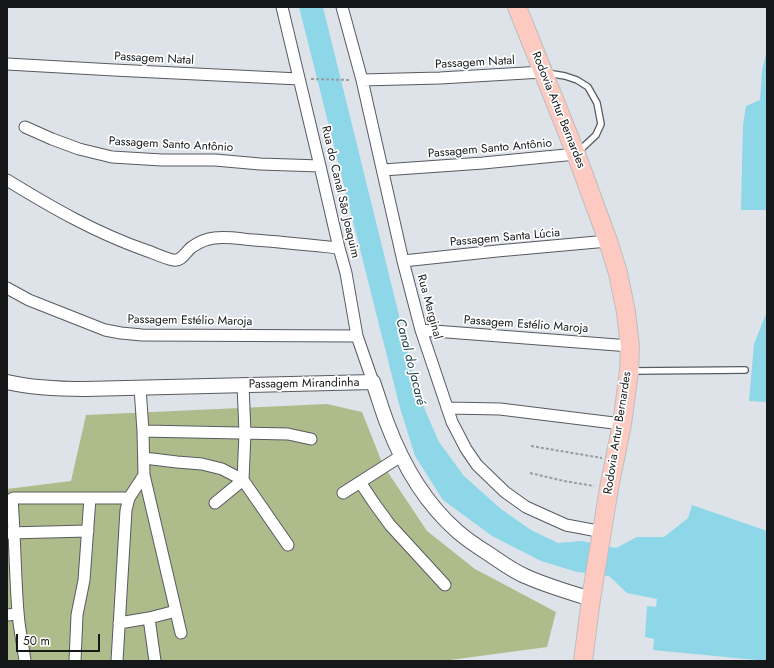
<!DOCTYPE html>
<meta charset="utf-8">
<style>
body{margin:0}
#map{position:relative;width:774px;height:668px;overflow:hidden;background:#dee3e9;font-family:Jost,sans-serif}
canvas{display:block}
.frame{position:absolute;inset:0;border:8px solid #151719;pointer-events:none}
.scale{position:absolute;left:16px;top:634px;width:84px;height:18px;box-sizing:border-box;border:2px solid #151719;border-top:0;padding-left:5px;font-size:12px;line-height:14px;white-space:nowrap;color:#151719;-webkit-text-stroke:3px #fff;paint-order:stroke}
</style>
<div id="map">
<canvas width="774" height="668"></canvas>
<div class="frame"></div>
<div class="scale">50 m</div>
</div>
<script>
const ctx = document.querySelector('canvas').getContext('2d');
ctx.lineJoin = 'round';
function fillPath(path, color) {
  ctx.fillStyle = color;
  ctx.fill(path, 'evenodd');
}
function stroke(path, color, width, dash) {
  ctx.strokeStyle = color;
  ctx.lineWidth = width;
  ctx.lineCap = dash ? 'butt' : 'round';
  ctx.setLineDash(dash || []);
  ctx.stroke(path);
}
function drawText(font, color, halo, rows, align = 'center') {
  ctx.font = font + ' Jost,sans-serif';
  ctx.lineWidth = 3.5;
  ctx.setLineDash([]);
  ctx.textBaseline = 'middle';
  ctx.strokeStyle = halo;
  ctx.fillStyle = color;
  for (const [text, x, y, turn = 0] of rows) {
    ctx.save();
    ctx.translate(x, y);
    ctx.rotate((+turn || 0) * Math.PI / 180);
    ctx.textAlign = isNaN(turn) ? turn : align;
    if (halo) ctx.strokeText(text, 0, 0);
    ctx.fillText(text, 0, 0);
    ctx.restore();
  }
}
fillPath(new Path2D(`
 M 327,404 L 362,412 L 383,465 L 427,531 L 475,569 L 556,612 L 547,647 L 450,660 L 449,661 L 7,661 L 7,489 L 71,481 L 86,415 Z`), '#aebc8c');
fillPath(new Path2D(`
 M 299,7 L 323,7 L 412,368 L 425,410 L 439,442 L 464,476 L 501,509 L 531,530 L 558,543 L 582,541 L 616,548 L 637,537 L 664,537 L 688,518 L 692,505 L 767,531 L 767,661 L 653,650 L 654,639 L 645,637 L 647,606 L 656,607 L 657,599 L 627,593 L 609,576 L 577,572 L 541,561 L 492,536 L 443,500 L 415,456 L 400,408 Z
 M 767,50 L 767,210 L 741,210 L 743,125 L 746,106 L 760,100 L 762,70 Z
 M 767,311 L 767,402 L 749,401 L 754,344 Z`), '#8ed7e9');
const service = new Path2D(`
 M 547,73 L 565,76 L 577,80 L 588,87 L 597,103 L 601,124 L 596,135 L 578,152
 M 631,371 L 745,370`);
const minor = new Path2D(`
 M 282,7 L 320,166 L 339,248 L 346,273 L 357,336 L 373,382
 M 342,7 L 362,80 L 403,261 L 421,330 L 452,422 L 466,449 L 477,465 L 505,492 L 526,507 L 566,525 L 603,532
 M 7,64 L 114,70 L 299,79
 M 362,80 L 440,78 L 543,72
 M 25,127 L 52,139 L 79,149 L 112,157 L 162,160 L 215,160 L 260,164 L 320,166
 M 383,170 L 483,163 L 576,154
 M 7,180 C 51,207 96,233 145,250 C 154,253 164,258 173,260 C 182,262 186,251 192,247 C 199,242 206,239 214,238 C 227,236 241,239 254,240 C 282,242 310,245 339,248
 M 403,261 L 497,251 L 608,241
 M 7,288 L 29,300 L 105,330 L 121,333 L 142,335 L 357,336
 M 421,330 L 630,346
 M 243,385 L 245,433 L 243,480 L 288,545
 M 140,388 L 143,431 L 144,475 L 181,633
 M 447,408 L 500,409 L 622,424
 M 143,431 L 288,434 L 311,439
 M 144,458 L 177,462 L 202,464 L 222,469 L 243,480 L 215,503
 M 360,482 L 374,503 L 390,525 L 445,585
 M 343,493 L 401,456
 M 8,533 L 88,531
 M 7,615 L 18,614
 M 149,618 L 155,661
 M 119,623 L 149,618 L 176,611
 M 25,661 C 23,645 19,629 18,612 C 15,575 15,537 12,499 L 13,498 L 129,498
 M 75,661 L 77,615 L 84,580 L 90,498
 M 117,661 L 126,510 L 129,498 L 144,475`);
const tertiary = new Path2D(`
 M 7,382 C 33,388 59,389 85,389 L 373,382 C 378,396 382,410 387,423 C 402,463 424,502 457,531 C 467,540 478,547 489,554 C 501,562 513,571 525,576 C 547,586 569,592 591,599`);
const primary = new Path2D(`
 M 517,7 L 576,154 L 608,241 L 618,273 L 626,312 L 630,346 L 629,371 L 622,424 L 609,488 L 591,599 L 583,661`);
stroke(service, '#575b60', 8);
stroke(minor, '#575b60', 13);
stroke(tertiary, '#575b60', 16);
stroke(primary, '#bdbebf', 20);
stroke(new Path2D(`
 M 311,79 L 350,80
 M 531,446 L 602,458
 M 530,473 L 564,481 L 594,486`), '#999da1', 2, [3, 2]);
stroke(service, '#fff', 5.5);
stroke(minor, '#fff', 11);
stroke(tertiary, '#fff', 14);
stroke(primary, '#fdcac2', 18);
drawText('12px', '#151719', '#fff', [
 ["Passagem Natal",154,59,3],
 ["Passagem Natal",475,63,-3],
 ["Rodovia Artur Bernardes",558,110,68],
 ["Passagem Santo Antônio",171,145,3],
 ["Passagem Santo Antônio",490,149,-5],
 ["Rua do Canal São Joaquim",340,192,77],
 ["Passagem Santa Lúcia",505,238,-5],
 ["Rua Marginal",429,307,75],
 ["Passagem Estélio Maroja",190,321,1],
 ["Passagem Estélio Maroja",526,325,4],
 ["Passagem Mirandinha",304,384,-1],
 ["Rodovia Artur Bernardes",618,433,-81]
]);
drawText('italic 13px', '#1d4048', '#fff', [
 ["Canal do Jacaré",410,362,76]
]);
</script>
